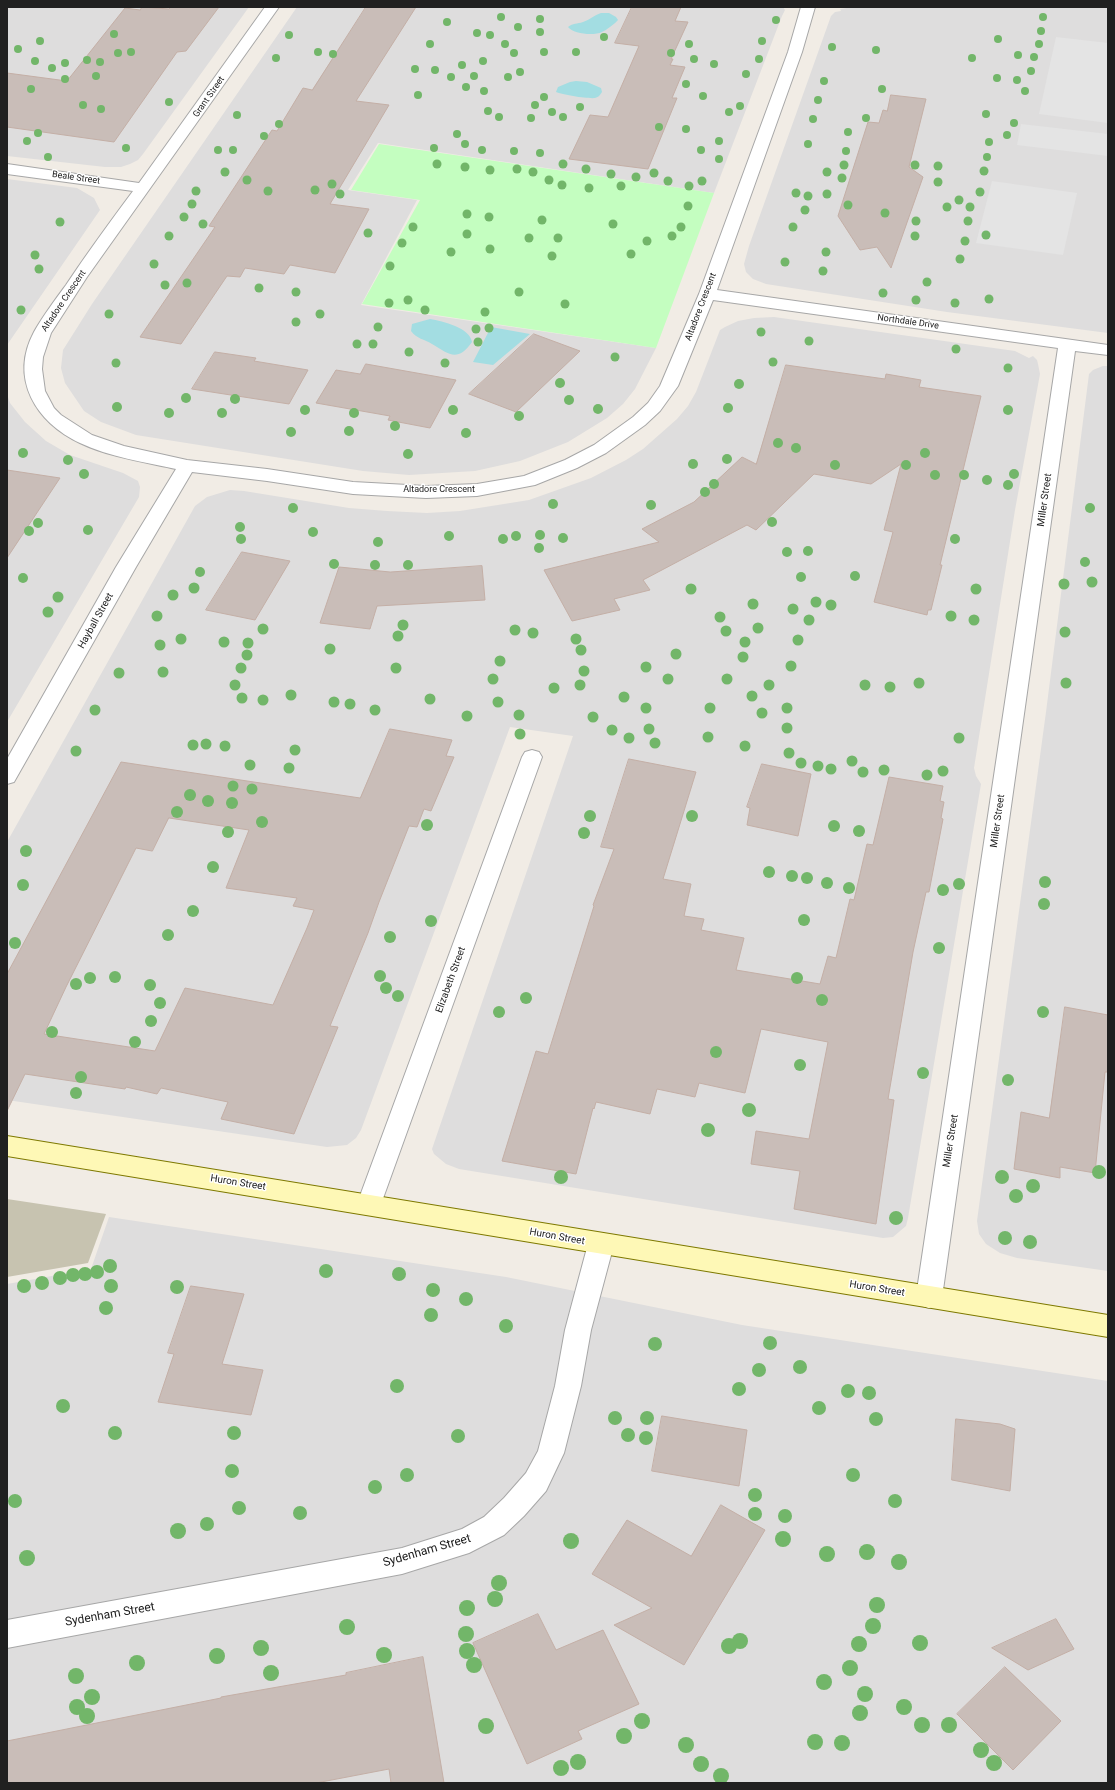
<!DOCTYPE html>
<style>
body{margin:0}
#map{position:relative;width:1115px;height:1790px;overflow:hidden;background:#f1ece5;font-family:Roboto,sans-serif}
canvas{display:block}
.frame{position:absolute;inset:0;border:8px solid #202020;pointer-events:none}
</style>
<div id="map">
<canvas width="1115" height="1790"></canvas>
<div class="frame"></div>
</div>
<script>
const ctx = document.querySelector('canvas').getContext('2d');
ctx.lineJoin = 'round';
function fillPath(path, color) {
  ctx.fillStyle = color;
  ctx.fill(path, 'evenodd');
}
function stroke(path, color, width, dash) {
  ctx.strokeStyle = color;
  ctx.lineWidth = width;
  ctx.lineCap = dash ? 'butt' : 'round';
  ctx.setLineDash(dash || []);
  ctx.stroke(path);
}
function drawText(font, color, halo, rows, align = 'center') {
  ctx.font = font + ' Roboto,sans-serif';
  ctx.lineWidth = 3;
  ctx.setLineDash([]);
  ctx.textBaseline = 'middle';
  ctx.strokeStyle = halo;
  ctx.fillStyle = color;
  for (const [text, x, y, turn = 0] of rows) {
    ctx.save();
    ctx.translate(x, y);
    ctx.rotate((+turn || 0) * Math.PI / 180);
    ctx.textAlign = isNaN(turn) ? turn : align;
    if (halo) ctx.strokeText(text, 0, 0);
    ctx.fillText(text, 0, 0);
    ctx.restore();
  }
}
fillPath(new Path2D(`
 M 7,7 L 249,7 L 143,154 L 138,160 L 130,164 L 121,167 L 105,167 L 7,156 Z
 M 297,7 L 783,7 L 785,10 L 782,16 L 714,193 L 378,143 L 348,190 L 417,200 L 361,305 L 656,348 L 635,389 L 623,404 L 607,418 L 568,442 L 520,461 L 475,471 L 409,475 L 363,471 L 136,435 L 101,422 L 84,411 L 65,383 L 61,368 L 63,350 L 92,304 Z
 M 853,7 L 1108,7 L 1108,333 L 947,312 L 766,284 L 753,279 L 746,272 L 744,264 L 749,246 L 831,16 L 835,12 L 841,11 L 840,9 Z
 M 7,179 L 77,188 L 94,198 L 100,210 L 7,345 Z
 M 774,317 L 1015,351 L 1029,358 L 1033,356 L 1037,360 L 1038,364 L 1040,374 L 1015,510 L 974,768 L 976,776 L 981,784 L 908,1218 L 906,1226 L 893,1237 L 883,1238 L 459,1169 L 446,1164 L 434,1154 L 432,1149 L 573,736 L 510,727 L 361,1130 L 356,1138 L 347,1145 L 327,1147 L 7,1100 L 7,842 L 195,506 L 207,497 L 230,490 L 244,491 L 349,508 L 387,511 L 427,513 L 460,511 L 529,500 L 591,478 L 626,460 L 643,449 L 677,419 L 688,406 L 696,392 L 720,330 L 725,327 L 738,321 L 754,318 Z
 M 1103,366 L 1108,366 L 1108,1271 L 1017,1258 L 1000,1253 L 986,1244 L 979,1234 L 977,1221 L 1046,712 L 1089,374 L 1093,370 Z
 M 7,394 L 10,403 L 25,422 L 46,441 L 70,455 L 123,473 L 138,481 L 140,487 L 139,497 L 7,722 Z
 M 109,1217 L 506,1277 L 742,1325 L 1108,1381 L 1108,1783 L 7,1783 L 7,1284 L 91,1269 Z`), '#dedddd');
fillPath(new Path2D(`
 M 7,1199 L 106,1214 L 88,1263 L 7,1277 Z`), '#c7c3b0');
fillPath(new Path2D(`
 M 379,144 L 714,193 L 656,348 L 362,304 L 420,200 L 351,190 Z`), '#c4fec0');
fillPath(new Path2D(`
 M 1056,37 L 1108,43 L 1108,123 L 1039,114 Z
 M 1021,124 L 1108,134 L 1108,156 L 1017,145 Z
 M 992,181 L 1077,193 L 1063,255 L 976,243 Z`), '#e4e4e4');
fillPath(new Path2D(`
 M 601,13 L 609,13 L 616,17 L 618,20 C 616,23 605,31 602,32 C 594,36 573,34 568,27 C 573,23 577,24 583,22 C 590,20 594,15 601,13 Z
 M 576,81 L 587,82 L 601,88 L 602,92 C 600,95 599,97 595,98 C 589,99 563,95 556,92 L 558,87 L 570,82 Z
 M 430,319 C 443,321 470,328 472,342 C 457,363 449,354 432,344 C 424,339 417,339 411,331 L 412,324 Z
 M 491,327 L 530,334 L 493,365 L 473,362 Z`), '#a3dde2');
const building = new Path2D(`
 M 142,7 L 169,9 L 171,7 L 219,7 L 186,51 L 177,52 L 114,142 L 7,127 L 7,73 L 67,81 L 125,8 L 140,10 Z
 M 366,7 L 416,7 L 356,101 L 389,105 L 330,204 L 369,209 L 335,273 L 290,265 L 284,274 L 245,268 L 240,277 L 227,276 L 181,344 L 140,337 L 215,227 L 209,226 L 272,130 L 277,131 L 303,88 L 312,90 Z
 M 632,7 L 681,7 L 675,21 L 688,22 L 671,59 L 673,59 L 670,65 L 685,67 L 672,98 L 677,98 L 648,169 L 569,159 L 590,115 L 608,117 L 639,46 L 615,43 Z
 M 891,95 L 926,99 L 909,167 L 923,177 L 891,268 L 877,247 L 860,250 L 838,216 L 868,122 L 879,123 L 883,110 L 887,111 Z
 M 534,334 L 580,351 L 516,412 L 469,394 Z
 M 215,352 L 256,358 L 254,361 L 308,370 L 289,404 L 192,389 Z
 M 366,364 L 456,380 L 430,428 L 388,420 L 390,416 L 316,403 L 336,370 L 360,374 Z
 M 786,365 L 885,379 L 886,374 L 921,380 L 919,387 L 981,396 L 940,565 L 942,565 L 931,610 L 928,610 L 927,615 L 874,602 L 893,532 L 884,530 L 901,464 L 871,484 L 814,474 L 756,530 L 747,525 L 643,580 L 650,590 L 614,599 L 620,610 L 572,621 L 544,570 L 659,542 L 642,529 L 694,502 L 742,457 L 756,464 Z
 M 7,470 L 60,478 L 7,558 Z
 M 242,552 L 290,561 L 255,620 L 206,610 Z
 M 482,566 L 485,600 L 377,606 L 370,629 L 320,623 L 339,567 L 390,572 Z
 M 390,729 L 452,740 L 446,756 L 454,757 L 431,811 L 424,809 L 417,827 L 409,826 L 379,902 L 368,933 L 330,1026 L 338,1027 L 294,1134 L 221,1119 L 228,1102 L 161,1088 L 157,1094 L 126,1087 L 125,1089 L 25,1074 L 7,1111 L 7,974 L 121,762 L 360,798 ZM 169,818 L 249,830 L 226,888 L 297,898 L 293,906 L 314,910 L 307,928 L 273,1005 L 185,988 L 155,1051 L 44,1034 L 66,987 L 136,848 L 152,851 Z
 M 629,759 L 696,772 L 663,879 L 691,884 L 684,916 L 704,919 L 701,930 L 744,938 L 736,970 L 820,984 L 828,956 L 836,958 L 850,899 L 854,900 L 867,844 L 873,845 L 889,777 L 943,786 L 940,801 L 944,802 L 941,818 L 943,819 L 929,892 L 926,892 L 913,952 L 888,1099 L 894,1100 L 876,1224 L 794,1209 L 800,1171 L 751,1164 L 756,1131 L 809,1139 L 828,1042 L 761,1029 L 745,1093 L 699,1083 L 695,1097 L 657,1089 L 650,1114 L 596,1102 L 594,1109 L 593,1108 L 576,1174 L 502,1161 L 536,1051 L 548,1054 L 594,906 L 593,905 L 614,849 L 601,847 Z
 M 762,764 L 811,774 L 798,836 L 747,825 L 750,808 L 747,807 Z
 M 1065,1007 L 1108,1015 L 1108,1072 L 1105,1072 L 1095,1173 L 1060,1167 L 1060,1178 L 1014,1169 L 1021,1112 L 1049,1118 Z
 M 191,1286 L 244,1294 L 222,1364 L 263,1370 L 251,1415 L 158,1402 L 174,1354 L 168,1353 Z
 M 662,1416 L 747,1430 L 739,1486 L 652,1471 Z
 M 956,1419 L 1000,1424 L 1015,1429 L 1010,1491 L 952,1480 Z
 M 721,1505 L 765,1530 L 684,1665 L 614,1625 L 652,1608 L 592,1574 L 627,1520 L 691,1556 Z
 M 538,1614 L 556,1650 L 603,1630 L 639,1704 L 578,1731 L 582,1739 L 527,1764 L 473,1643 Z
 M 1056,1619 L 1074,1649 L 1028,1670 L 992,1648 Z
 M 423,1657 L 444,1783 L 391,1783 L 389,1769 L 316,1783 L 7,1783 L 7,1741 L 221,1698 L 221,1697 L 346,1675 L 346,1673 Z
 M 1005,1667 L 1061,1721 L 1013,1770 L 957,1714 Z`);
fillPath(building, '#c9bdb8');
stroke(building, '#c4afa6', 1);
const street = new Path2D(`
 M 265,7 L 279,7 L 87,277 L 51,333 L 43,357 L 42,369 L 45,391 L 54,408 L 61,415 L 92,435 L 124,446 L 187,460 L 267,469 L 353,482 L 426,486 L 477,484 L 524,476 L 565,460 L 594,445 L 633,417 L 648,403 L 660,386 L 699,294 L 788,52 L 801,7 L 815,7 L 802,52 L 717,290 L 1108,345 L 1108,355 L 1075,351 L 942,1297 L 938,1305 L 929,1308 L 920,1305 L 916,1297 L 1058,348 L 713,300 L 678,386 L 660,411 L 645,425 L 606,453 L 577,468 L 535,485 L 477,496 L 426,498 L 353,494 L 267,481 L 192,472 L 136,567 L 14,782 L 7,784 L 7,759 L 116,567 L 176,469 C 145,462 109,457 80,443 C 36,422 9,379 34,332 C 43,316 55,300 66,285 C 87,253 110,222 133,191 L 7,174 L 7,164 L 139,183 Z
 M 532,750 L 539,752 L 542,757 L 381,1204 L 378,1211 L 369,1214 L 360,1211 L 357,1204 L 522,757 L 525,752 Z
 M 601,1233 L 610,1237 L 614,1244 L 591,1330 L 581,1386 L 564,1453 L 546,1491 L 524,1516 L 504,1535 L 469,1553 L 402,1574 L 7,1648 L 7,1620 L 402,1548 L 462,1529 L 484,1517 L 504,1498 L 526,1473 L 538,1451 L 555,1386 L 565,1330 L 588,1244 L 592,1237 Z`);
const secondary = new Path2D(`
 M 7,1136 L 1108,1315 L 1108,1337 L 7,1156 Z`);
stroke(street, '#a7a7a7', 2);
stroke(secondary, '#7e7900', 2);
fillPath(street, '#fff');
fillPath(secondary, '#fef8b6');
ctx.fillStyle = '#72b669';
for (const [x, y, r] of [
 [501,17,4],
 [1043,17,4],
 [540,19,4],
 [776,20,4],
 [447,22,4],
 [518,27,4],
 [1041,31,4],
 [540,32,4],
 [477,33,4],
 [114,34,4],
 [289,35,4],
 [490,35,4],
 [604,37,4],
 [998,39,4],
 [40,41,4],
 [762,41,4],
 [430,44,4],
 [505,44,4],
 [689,44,4],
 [1039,44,4],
 [832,47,4],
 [18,49,4],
 [876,50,4],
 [131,52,4],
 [318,52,4],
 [544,52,4],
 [576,52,4],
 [118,53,4],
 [514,53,4],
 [671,53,4],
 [333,54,4],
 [1018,55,4],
 [1034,57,4],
 [276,58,4],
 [972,58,4],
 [694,59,4],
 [759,59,4],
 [87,60,4],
 [35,61,4],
 [483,61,4],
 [100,62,4],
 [65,63,4],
 [714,64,4],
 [462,65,4],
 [52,68,4],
 [415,69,4],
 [435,70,4],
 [1031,71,4],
 [520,72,4],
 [746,74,4],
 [96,76,4],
 [474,76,4],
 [451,77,4],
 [508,77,4],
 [997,78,4],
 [65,79,4],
 [1017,80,4],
 [824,81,4],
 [686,84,4],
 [466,87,4],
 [31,89,4],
 [882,89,4],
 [484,91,4],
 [1025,91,4],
 [418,95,4],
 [703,96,4],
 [544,97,4],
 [818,100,4],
 [169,102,4],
 [83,105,4],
 [535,105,4],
 [740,106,4],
 [580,107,4],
 [101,109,4],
 [488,111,4],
 [552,112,4],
 [729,112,4],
 [986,114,4],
 [237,115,4],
 [499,117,4],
 [563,117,4],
 [531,118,4],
 [866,118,4],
 [813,119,4],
 [1014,123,4],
 [279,124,4],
 [659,127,4],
 [686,129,4],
 [848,132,4],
 [38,133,4],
 [457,134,4],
 [1007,135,4],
 [264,136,4],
 [27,141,4],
 [719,141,4],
 [989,142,4],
 [465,144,4],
 [808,144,4],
 [126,148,4],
 [434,148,4],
 [218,150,4],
 [233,150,4],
 [482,150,4],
 [701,150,4],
 [514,151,4],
 [846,151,4],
 [540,153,4],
 [48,157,4],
 [987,157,4],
 [719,159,4],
 [437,164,4.5],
 [563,164,4.5],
 [844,165,4.5],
 [915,165,4.5],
 [938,166,4.5],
 [465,167,4.5],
 [517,169,4.5],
 [586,169,4.5],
 [490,170,4.5],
 [984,171,4.5],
 [225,172,4.5],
 [533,172,4.5],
 [827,172,4.5],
 [654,173,4.5],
 [611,174,4.5],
 [636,177,4.5],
 [842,178,4.5],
 [247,180,4.5],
 [549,180,4.5],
 [668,181,4.5],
 [702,181,4.5],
 [938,182,4.5],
 [332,184,4.5],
 [562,185,4.5],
 [621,186,4.5],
 [689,186,4.5],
 [589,188,4.5],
 [315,190,4.5],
 [196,191,4.5],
 [268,191,4.5],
 [980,192,4.5],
 [796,193,4.5],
 [340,194,4.5],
 [827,194,4.5],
 [808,196,4.5],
 [959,200,4.5],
 [192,204,4.5],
 [848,205,4.5],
 [688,206,4.5],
 [947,207,4.5],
 [970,207,4.5],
 [805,210,4.5],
 [885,213,4.5],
 [467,214,4.5],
 [184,217,4.5],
 [489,217,4.5],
 [542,220,4.5],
 [916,221,4.5],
 [968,221,4.5],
 [60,222,4.5],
 [203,224,4.5],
 [613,224,4.5],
 [413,227,4.5],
 [681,227,4.5],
 [793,227,4.5],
 [368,233,4.5],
 [467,234,4.5],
 [986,235,4.5],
 [169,236,4.5],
 [672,236,4.5],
 [915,236,4.5],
 [529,238,4.5],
 [558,238,4.5],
 [647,241,4.5],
 [965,241,4.5],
 [402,243,4.5],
 [490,249,4.5],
 [451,252,4.5],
 [826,252,4.5],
 [631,254,4.5],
 [35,255,4.5],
 [552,256,4.5],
 [960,259,4.5],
 [785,262,4.5],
 [154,264,4.5],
 [390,266,4.5],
 [39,269,4.5],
 [823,271,4.5],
 [927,282,4.5],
 [187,283,4.5],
 [165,285,4.5],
 [259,288,4.5],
 [296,292,4.5],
 [519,292,4.5],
 [883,293,4.5],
 [989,299,4.5],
 [408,300,4.5],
 [916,300,4.5],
 [389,303,4.5],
 [955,303,4.5],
 [565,304,4.5],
 [21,310,4.5],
 [425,310,4.5],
 [485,312,4.5],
 [109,314,4.5],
 [320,314,4.5],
 [296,322,4.5],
 [378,327,4.5],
 [489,328,4.5],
 [476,329,4.5],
 [761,332,4.5],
 [809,341,4.5],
 [478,342,4.5],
 [357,344,4.5],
 [373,344,4.5],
 [956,349,4.5],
 [409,352,4.5],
 [615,357,4.5],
 [773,362,4.5],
 [116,363,4.5],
 [445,363,4.5],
 [1008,368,4.5],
 [560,383,5],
 [739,384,5],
 [186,398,5],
 [235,399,5],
 [569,400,5],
 [117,407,5],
 [728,408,5],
 [598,409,5],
 [305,410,5],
 [453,410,5],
 [1008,410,5],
 [169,413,5],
 [222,413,5],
 [354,413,5],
 [519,416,5],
 [395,426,5],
 [349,431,5],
 [291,432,5],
 [466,433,5],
 [778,443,5],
 [796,448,5],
 [23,453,5],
 [925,453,5],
 [408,454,5],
 [727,459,5],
 [68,460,5],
 [693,464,5],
 [835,465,5],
 [906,465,5],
 [84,474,5],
 [1014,474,5],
 [935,475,5],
 [964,475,5],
 [987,480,5],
 [714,484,5],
 [1008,485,5],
 [705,492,5],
 [553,504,5],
 [651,505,5],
 [293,508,5],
 [1090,508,5],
 [772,522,5],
 [38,523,5],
 [240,527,5],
 [88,530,5],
 [29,531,5],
 [313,532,5],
 [540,535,5],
 [449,536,5],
 [516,536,5],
 [563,538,5],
 [241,539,5],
 [503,539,5],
 [955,539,5],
 [378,542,5],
 [539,548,5],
 [808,551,5],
 [787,552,5],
 [1085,562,5],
 [334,564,5],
 [375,565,5],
 [408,565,5],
 [200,572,5],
 [855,576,5],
 [801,577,5],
 [23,578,5],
 [1092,582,5.5],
 [1064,584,5.5],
 [194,588,5.5],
 [691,589,5.5],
 [976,589,5.5],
 [173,595,5.5],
 [58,597,5.5],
 [816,602,5.5],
 [753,604,5.5],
 [831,605,5.5],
 [793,609,5.5],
 [48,612,5.5],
 [157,616,5.5],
 [951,616,5.5],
 [720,617,5.5],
 [809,620,5.5],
 [974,620,5.5],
 [403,625,5.5],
 [758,628,5.5],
 [263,629,5.5],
 [515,630,5.5],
 [726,631,5.5],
 [1065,632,5.5],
 [533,633,5.5],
 [398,636,5.5],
 [181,639,5.5],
 [576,639,5.5],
 [798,640,5.5],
 [224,642,5.5],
 [745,642,5.5],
 [248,643,5.5],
 [160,645,5.5],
 [330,649,5.5],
 [581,650,5.5],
 [676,654,5.5],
 [247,655,5.5],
 [743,657,5.5],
 [500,661,5.5],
 [791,666,5.5],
 [646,667,5.5],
 [241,668,5.5],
 [396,668,5.5],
 [584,671,5.5],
 [163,672,5.5],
 [119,673,5.5],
 [493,679,5.5],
 [668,679,5.5],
 [727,679,5.5],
 [919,683,5.5],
 [1066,683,5.5],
 [235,685,5.5],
 [580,685,5.5],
 [769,685,5.5],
 [865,685,5.5],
 [890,687,5.5],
 [554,688,5.5],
 [291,695,5.5],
 [752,696,5.5],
 [624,697,5.5],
 [242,698,5.5],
 [430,699,5.5],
 [263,700,5.5],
 [334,702,5.5],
 [498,702,5.5],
 [350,704,5.5],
 [646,708,5.5],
 [710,708,5.5],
 [787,708,5.5],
 [95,710,5.5],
 [375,710,5.5],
 [762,713,5.5],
 [519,715,5.5],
 [467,716,5.5],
 [593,717,5.5],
 [787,728,5.5],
 [649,729,5.5],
 [612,730,5.5],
 [520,734,5.5],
 [708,737,5.5],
 [629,738,5.5],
 [959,738,5.5],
 [655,743,5.5],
 [206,744,5.5],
 [193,745,5.5],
 [225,746,5.5],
 [745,746,5.5],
 [295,750,5.5],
 [76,751,5.5],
 [789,753,5.5],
 [852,761,5.5],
 [801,763,5.5],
 [250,765,5.5],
 [818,766,5.5],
 [289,768,5.5],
 [831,769,5.5],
 [884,770,5.5],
 [943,771,5.5],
 [863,772,5.5],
 [927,775,5.5],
 [233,786,5.5],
 [252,789,5.5],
 [190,795,6],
 [208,801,6],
 [232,803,6],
 [177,812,6],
 [590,816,6],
 [692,816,6],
 [262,822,6],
 [427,825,6],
 [834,826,6],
 [859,831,6],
 [228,832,6],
 [584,833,6],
 [26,851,6],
 [213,867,6],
 [769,872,6],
 [792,876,6],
 [807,878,6],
 [1045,882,6],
 [827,883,6],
 [959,884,6],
 [23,885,6],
 [849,888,6],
 [943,890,6],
 [1044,904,6],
 [193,911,6],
 [804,920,6],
 [431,921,6],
 [168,935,6],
 [390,937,6],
 [15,943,6],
 [939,948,6],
 [380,976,6],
 [115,977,6],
 [90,978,6],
 [797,978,6],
 [76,984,6],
 [150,985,6],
 [386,988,6],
 [398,996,6],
 [526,998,6],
 [822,1000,6],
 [160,1003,6],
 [499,1012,6],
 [1043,1012,6],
 [151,1021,6],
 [52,1032,6],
 [135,1042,6],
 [716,1052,6],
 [800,1065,6],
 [923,1073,6],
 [81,1077,6],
 [1008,1080,6],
 [76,1093,6],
 [749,1110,7],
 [708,1130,7],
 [1099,1172,7],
 [561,1177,7],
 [1002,1177,7],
 [1033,1186,7],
 [1016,1196,7],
 [896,1218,7],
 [1005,1238,7],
 [1030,1242,7],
 [110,1266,7],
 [326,1271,7],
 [97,1272,7],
 [85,1274,7],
 [399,1274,7],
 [73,1275,7],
 [60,1278,7],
 [42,1283,7],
 [24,1286,7],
 [111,1286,7],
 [177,1287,7],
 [433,1290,7],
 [466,1299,7],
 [106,1308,7],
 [431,1315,7],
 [506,1326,7],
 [770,1343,7],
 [655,1344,7],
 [800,1367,7],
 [759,1370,7],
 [397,1386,7],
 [739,1389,7],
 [848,1391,7],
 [869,1393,7],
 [63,1406,7],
 [819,1408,7],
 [615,1418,7],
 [647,1418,7],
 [876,1419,7],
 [115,1433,7],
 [234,1433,7],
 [628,1435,7],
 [458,1436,7],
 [646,1438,7],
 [232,1471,7],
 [407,1475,7],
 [853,1475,7],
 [375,1487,7],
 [755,1495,7],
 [15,1501,7],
 [895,1501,7],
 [239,1508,7],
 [300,1513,7],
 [755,1514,7],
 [785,1516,7],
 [207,1524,7],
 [178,1531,8],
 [783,1539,8],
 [571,1541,8],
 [867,1552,8],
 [827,1554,8],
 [27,1558,8],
 [899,1562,8],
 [499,1583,8],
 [495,1599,8],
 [877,1605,8],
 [467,1608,8],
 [873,1626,8],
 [347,1627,8],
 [466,1634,8],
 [740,1641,8],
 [920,1643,8],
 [859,1644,8],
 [729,1646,8],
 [261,1648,8],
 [467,1651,8],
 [384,1655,8],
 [217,1656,8],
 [137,1663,8],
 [474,1665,8],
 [850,1668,8],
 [271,1673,8],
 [76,1676,8],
 [824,1682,8],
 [865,1694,8],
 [92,1697,8],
 [77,1707,8],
 [904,1707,8],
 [860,1713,8],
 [87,1716,8],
 [642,1721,8],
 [922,1725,8],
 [949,1725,8],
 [486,1726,8],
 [624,1736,8],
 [815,1742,8],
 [842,1743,8],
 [686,1745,8],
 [981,1750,8],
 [578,1762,8],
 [994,1763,8],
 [701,1764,8],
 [561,1768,8],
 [721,1776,8]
]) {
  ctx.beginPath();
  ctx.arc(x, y, r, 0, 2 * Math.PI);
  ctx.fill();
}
drawText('9px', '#202020', '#fff', [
 ["Grant Street",209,97,-55],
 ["Beale Street",76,178,8],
 ["Altadore Crescent",64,301,-56],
 ["Altadore Crescent",701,307,-69],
 ["Northdale Drive",908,322,8],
 ["Altadore Crescent",439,490]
]);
drawText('10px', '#202020', '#fff', [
 ["Miller Street",1045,500,-82],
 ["Hayball Street",96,621,-61],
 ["Miller Street",998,821,-82],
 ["Elizabeth Street",451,980,-70],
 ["Miller Street",951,1141,-81],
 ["Huron Street",238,1183,9],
 ["Huron Street",557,1237,10],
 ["Huron Street",877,1289,9]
]);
drawText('12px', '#202020', '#fff', [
 ["Sydenham Street",427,1551,-16],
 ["Sydenham Street",110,1615,-10]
]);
</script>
